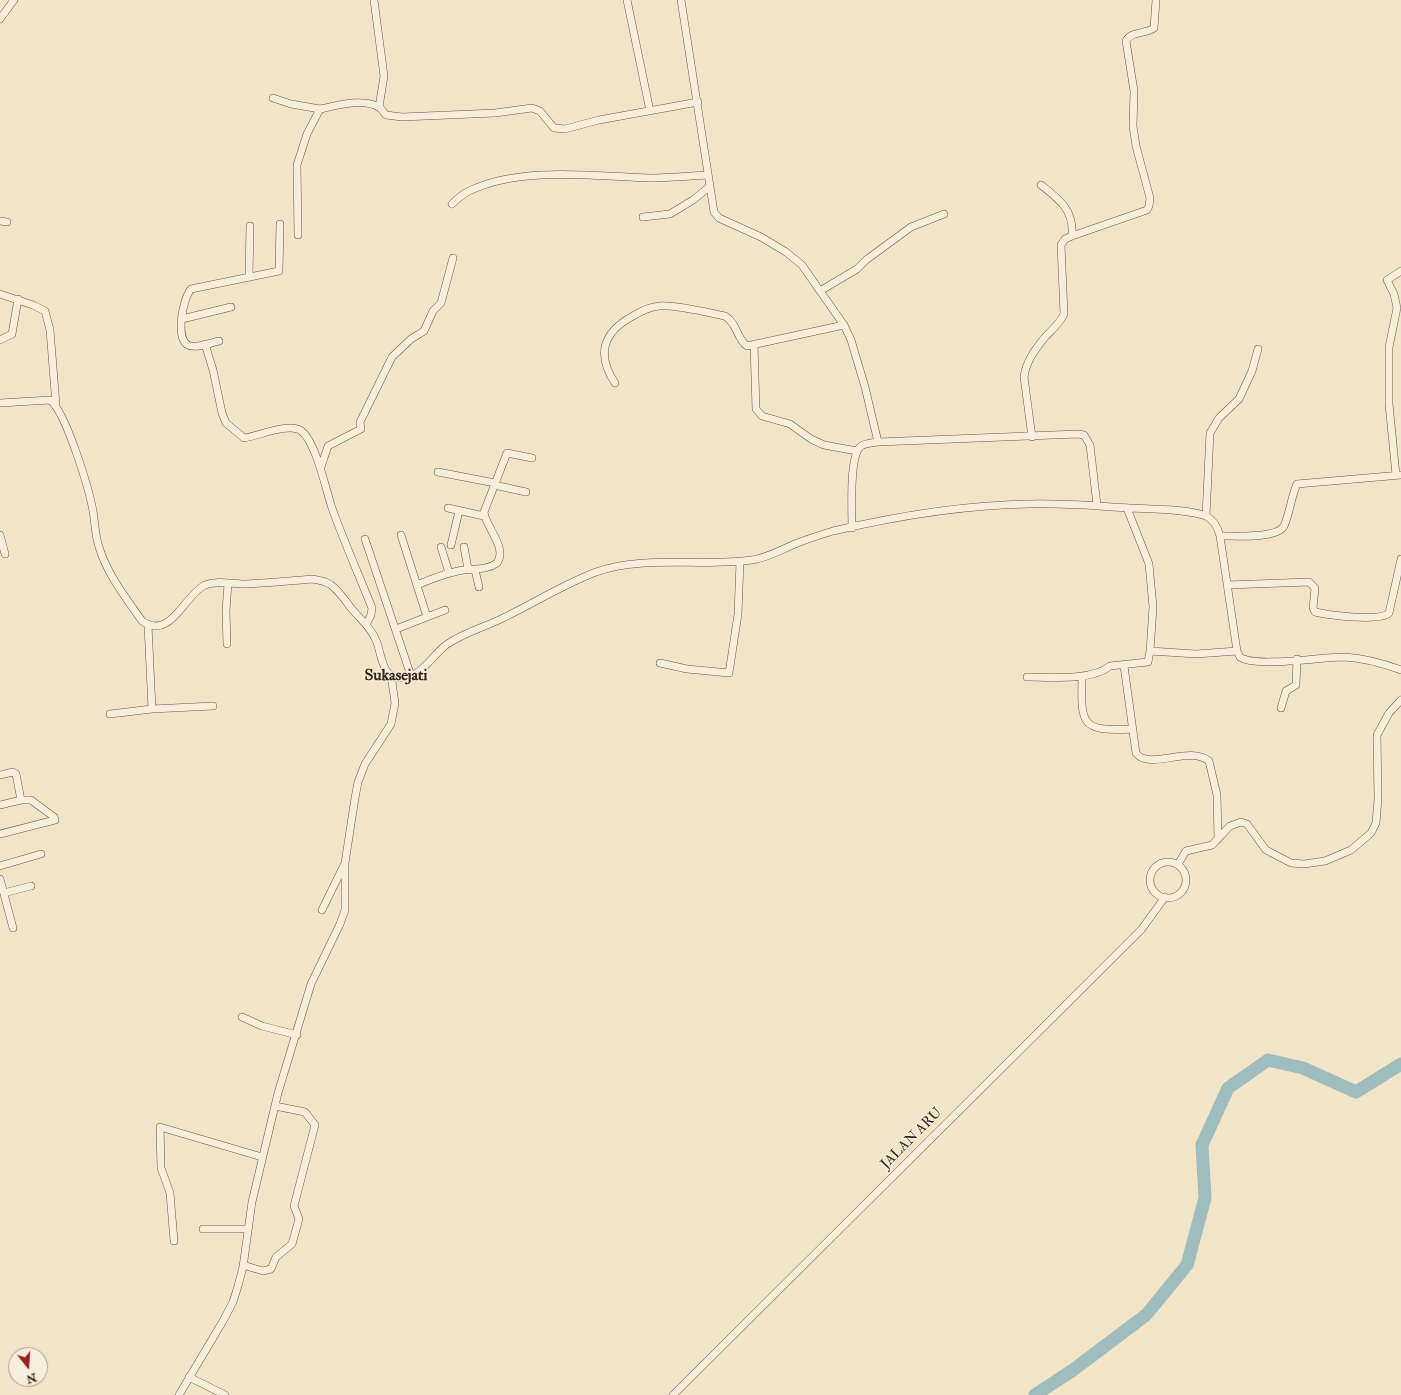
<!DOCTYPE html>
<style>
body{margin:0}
#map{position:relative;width:1401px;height:1395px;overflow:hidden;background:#f2e4c7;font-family:"IM FELL Double Pica",serif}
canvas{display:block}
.north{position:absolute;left:8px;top:1347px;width:40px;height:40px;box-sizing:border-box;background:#f7eddb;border:1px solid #a89e8e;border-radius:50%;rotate:163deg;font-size:11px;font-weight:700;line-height:16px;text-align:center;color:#31271a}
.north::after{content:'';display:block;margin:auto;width:14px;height:18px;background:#8f2418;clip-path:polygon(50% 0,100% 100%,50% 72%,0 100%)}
</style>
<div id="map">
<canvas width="1401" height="1395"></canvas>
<div class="north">N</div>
</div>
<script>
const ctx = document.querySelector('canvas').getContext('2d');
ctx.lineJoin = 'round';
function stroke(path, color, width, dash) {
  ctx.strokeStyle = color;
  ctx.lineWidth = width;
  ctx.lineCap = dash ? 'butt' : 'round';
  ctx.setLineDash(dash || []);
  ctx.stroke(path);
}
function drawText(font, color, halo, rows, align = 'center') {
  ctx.font = font + ' "IM FELL Double Pica",serif';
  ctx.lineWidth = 3;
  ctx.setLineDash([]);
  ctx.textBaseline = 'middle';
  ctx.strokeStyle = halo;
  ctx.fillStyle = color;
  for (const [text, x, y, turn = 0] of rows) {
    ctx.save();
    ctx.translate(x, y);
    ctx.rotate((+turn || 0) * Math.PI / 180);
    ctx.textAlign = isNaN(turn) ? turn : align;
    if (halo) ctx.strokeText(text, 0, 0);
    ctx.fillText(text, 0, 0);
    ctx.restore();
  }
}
stroke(new Path2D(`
 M 1035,1395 L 1073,1370 L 1146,1315 L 1187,1265 L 1205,1198 L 1202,1145 L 1228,1088 L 1268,1060 L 1303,1068 L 1356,1092 L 1401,1064`), '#9fbcbf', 13);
const minor = new Path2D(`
 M 374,0 L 384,76 L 379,107
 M 627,0 L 650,111
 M 681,0 L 714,212 L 719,218 L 761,237 L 786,252 L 802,265 L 820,291 L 844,325 L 851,340 L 865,387 L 878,442 C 872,443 864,443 860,447 C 849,458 852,512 852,528
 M 0,19 L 14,0
 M 273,98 L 291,104 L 320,109
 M 1041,185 C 1060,200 1074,210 1072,236
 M 452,204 C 457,199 463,194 469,191 C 520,166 594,176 649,178 C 669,178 688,176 707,175
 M 643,217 L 670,214 L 693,200 L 709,187
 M 0,221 L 7,222
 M 298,235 L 297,165 L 307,134 L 320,109 C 335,106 366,97 380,108 C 382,109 384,113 386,115 L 402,117 L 495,113 L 532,108 L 540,111 L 554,128 L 565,129 L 599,120 L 698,102
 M 249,277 L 250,226
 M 820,291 L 857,269 L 866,260 L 911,227 L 944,214
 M 0,294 L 33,305 L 45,311 L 50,330 L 56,405
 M 182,319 L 231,307
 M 0,340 L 12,334 L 18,299
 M 219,341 C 211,343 195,349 188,345 C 175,338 183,298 191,289 L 279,271 L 280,224
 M 205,344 L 213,370 L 222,413 L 226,423 L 244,438 C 258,436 288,423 300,430 C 316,440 326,491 332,508 C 344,542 359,575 372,608 L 371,615 L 367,623
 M 754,344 L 756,409 L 762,416 L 790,424 L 811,439 L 824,445 L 857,451
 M 615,383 C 596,354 603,332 633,316 C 641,311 649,307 659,306 C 673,304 710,313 725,316 C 738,324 736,338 747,346 L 844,325
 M 0,403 L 50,400 C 66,412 89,489 93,511 C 95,523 95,535 99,547 C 107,574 126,598 142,621 C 171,641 184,595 205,585 C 217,580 232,584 245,584 C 267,583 290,581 312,579 C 319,580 326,581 331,585 C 339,591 345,600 351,608 C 360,619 370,626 376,640 C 380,649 381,665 388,673 C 391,676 398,678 402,678 C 420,678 433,655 446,645 C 464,632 486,627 505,617 C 536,602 564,584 596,572 C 643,555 702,567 752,560 C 767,558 781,550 795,544 C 807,539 820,535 833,531 C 897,516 963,505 1029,504 C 1063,503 1096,506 1130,508 C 1150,509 1188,509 1206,516 C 1214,520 1218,528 1220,536 L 1237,651 L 1240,657 C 1255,668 1321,657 1344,657 C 1364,658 1382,663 1401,670
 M 1032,437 L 1024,377 C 1026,361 1036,348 1046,336 C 1053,329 1060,323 1064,314 L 1061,245 L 1065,239 L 1072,236 L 1147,210 L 1149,206 L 1150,198 L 1136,146 L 1133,126 L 1134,91 L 1126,41 C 1131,31 1146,34 1154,28 L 1156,0
 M 878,442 L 1078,434 L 1084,435 L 1090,445 L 1097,505
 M 321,467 L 328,446 L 361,429 L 360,422 L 392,357 L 411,339 L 424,331 L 433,311 L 441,303 L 453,258
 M 438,472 L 495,483
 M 1396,475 L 1389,404 L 1389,347 L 1397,308 L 1394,294 L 1387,280 L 1401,271
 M 494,485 L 526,492
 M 448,508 L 484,516
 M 1127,508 L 1149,564 L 1153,607 L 1150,651
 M 1206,516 L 1210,433 L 1219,418 L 1239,399 L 1252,371 L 1258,349
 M 0,535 L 5,554
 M 401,535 L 427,617
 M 1220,536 C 1234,536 1277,539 1284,526 C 1290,513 1291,497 1297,484 L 1401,475
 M 365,539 L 411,676
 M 451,545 L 459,511
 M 441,547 L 449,573
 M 464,547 L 468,569
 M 475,570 L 479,587
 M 417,585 C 431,579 444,574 458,571 C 471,568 486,571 497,563 C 508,548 485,526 484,512 L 507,453 L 532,458
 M 1228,585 L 1309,582 L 1315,588 L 1313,608 L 1315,612 C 1328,615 1380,622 1389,613 L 1401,559
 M 148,625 L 152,709
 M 396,629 L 445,610
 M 227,644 L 226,611 L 228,583
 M 660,663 L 687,669 L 729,673 L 738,614 L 740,562
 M 1124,666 L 1136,753 C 1149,771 1189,745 1209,761 L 1217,795 L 1218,839
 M 1082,676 C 1081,724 1080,732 1132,729
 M 1027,677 C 1050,677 1092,681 1110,666 L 1148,662 L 1150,651 L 1196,654 L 1237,651
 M 1281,708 L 1286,691 L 1296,685 L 1297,659
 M 110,714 L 152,709 L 213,706
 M 0,775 L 13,772 L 16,774 L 21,800 L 31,800 L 54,817 L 55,820 L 0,834
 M 0,805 L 21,800
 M1150 880a18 18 0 1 1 36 0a18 18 0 1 1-36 0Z
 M 1178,864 L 1186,851 L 1212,845 L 1230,826 L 1241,822 L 1247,824 L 1266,850 L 1291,863 L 1304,864 L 1325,861 L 1351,850 L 1371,833 L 1376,823 L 1378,799 L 1377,735 L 1389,713 L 1401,700
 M 0,866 L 41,854
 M 0,879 L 13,928
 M 4,893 L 31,886
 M 322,910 L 344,865
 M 242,1017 L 262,1026 L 297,1035
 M 203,1229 L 247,1229
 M 174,1241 L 170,1193 L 161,1168 L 160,1127 L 262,1157
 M 243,1265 L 263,1271 L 271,1269 L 276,1257 L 292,1244 L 299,1219 L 294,1206 L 315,1125 L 305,1112 L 275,1106
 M 189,1377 L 225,1395
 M 179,1395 L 223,1321 L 233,1302 L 238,1286 L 243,1267 L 252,1202 L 278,1093 L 311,984 L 340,924 L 345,910 L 345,863 L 355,798 L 358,782 L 365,764 L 391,724 L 395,703 L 391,675
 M 673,1395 L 1141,930 L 1165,897`);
stroke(minor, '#615645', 8);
stroke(minor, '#f7eddb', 7);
drawText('14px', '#31271a', '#f7eddb', [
 ["JALAN ARU",912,1139,-45]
]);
drawText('bold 16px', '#31271a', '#f7eddb', [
 ["Sukasejati",396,677]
]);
</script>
